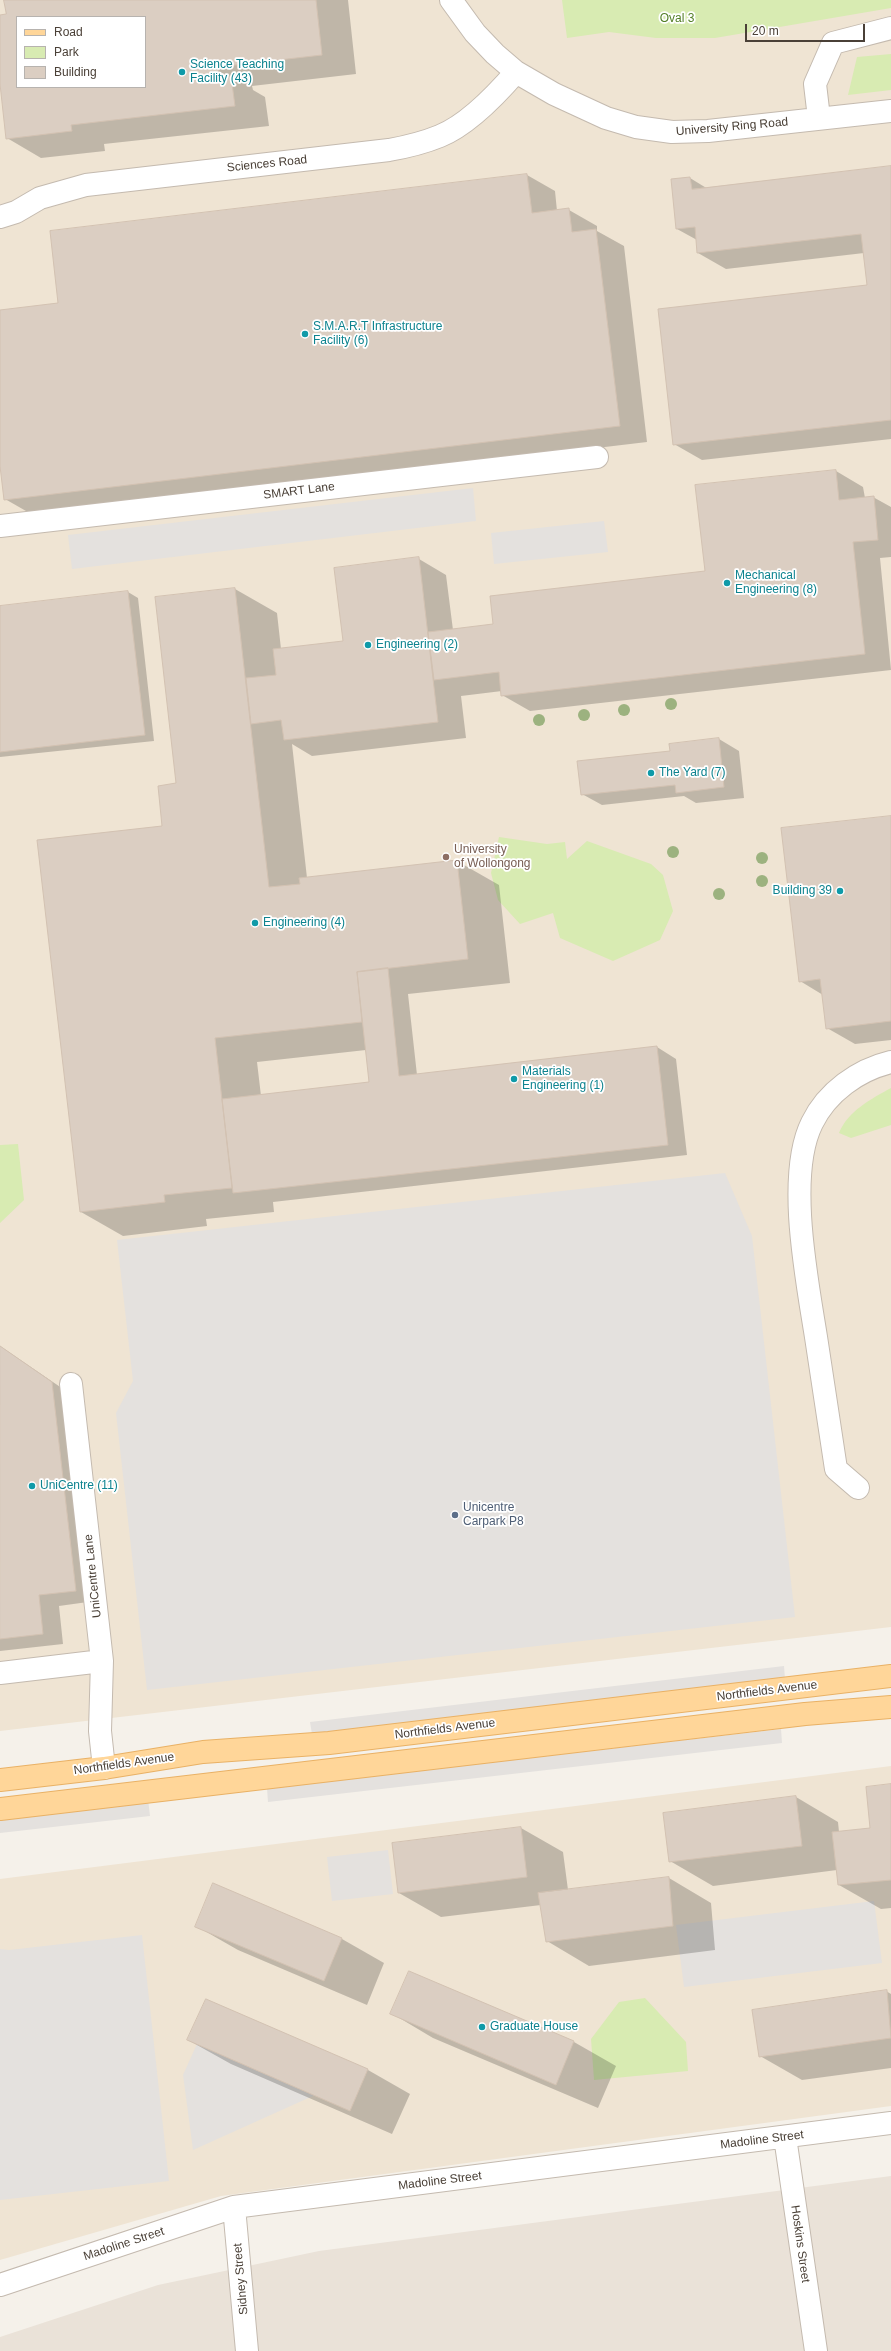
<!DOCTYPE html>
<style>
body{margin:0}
#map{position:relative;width:891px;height:2351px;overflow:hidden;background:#f5f1ea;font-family:Helvetica,sans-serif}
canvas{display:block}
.legend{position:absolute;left:16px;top:16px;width:130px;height:72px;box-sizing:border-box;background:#fff;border:1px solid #b7b3af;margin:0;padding:5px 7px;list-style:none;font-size:12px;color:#4a4037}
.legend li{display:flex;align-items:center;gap:8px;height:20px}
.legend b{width:20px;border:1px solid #b7b3af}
.scale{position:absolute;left:745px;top:24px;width:120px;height:18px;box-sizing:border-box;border:2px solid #4a4037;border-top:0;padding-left:5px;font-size:12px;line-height:14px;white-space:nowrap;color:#4a4037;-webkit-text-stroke:3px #fff;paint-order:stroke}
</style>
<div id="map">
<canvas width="891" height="2351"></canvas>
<ul class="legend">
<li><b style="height:5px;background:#ffd699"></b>Road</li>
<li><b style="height:11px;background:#d8ebb2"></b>Park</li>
<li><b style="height:11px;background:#dbcec2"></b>Building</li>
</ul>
<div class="scale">20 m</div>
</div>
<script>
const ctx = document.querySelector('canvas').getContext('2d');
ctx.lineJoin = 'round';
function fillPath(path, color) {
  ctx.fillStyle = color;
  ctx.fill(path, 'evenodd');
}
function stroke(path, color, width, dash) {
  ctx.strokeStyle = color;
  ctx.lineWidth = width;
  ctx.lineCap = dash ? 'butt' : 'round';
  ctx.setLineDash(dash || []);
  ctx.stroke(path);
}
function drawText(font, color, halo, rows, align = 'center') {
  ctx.font = font + ' Helvetica,sans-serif';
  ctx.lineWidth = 3.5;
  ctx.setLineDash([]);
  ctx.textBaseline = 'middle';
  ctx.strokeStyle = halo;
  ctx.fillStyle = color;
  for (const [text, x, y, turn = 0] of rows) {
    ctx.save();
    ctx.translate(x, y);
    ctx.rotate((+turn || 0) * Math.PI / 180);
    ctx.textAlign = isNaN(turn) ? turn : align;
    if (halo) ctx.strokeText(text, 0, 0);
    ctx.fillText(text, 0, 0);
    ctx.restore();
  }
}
fillPath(new Path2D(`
 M 891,2176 L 891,2351 L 0,2351 L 0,2337 L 158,2285 L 319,2251 Z`), '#eae2d8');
fillPath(new Path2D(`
 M 0,0 L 891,0 L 891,1627 L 0,1731 ZM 17,17 L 145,17 L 145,87 L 17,87 Z
 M 891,1766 L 891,2106 L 221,2196 L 0,2260 L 0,1879 Z`), '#efe4d3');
fillPath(new Path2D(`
 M 562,0 L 891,0 L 891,8 L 715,38 L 656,38 L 609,32 L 567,38 Z
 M 891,54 L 891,90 L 848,95 L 857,57 Z
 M 499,837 L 547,844 L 565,842 L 567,859 L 587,841 L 651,864 L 663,875 L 673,911 L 660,940 L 613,961 L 560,938 L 553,913 L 520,924 L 498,900 L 491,873 Z
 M 891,1088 L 891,1125 L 851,1138 L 839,1133 C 848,1111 871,1099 891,1088 Z
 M 18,1144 L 24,1200 L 0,1223 L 0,1145 Z
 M 645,1998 L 686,2042 L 688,2071 L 594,2080 L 591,2039 L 619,2002 Z`), '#d8ebb2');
fillPath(new Path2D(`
 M 473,488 L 476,521 L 72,569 L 68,535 Z
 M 604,521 L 608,552 L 494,564 L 491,533 Z
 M 725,1173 L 752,1236 L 795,1617 L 147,1690 L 116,1413 L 133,1381 L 117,1240 Z
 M 784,1666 L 785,1679 L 312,1734 L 310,1722 Z
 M 781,1729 L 782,1743 L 268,1802 L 267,1788 Z
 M 148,1799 L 150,1816 L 0,1833 L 0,1817 Z
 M 388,1850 L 393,1894 L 332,1901 L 327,1857 Z
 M 874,1901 L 882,1963 L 684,1987 L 676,1925 Z
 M 142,1935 L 169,2181 L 0,2200 L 0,1949 L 9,1950 Z
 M 197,2044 L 315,2095 L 193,2150 L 183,2075 Z`), '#e4e1de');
fillPath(new Path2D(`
 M 5,0 L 348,0 L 356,74 L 252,86 L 253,90 L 265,97 L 269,126 L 104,144 L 105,151 L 41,158 L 7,138 L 0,77 L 0,16 L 7,15 ZM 17,17 L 145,17 L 145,87 L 17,87 Z
 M 891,167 L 891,439 L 702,460 L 674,444 L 868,286 L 864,253 L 726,269 L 698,253 L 697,240 L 677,229 L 690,178 L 708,189 Z
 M 527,175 L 555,191 L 557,211 L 569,210 L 597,226 L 597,231 L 624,246 L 647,442 L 33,515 L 5,499 L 0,457 L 0,311 L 59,304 L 51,232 Z
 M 836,471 L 863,487 L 865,498 L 873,497 L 891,507 L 891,557 L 880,558 L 891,670 L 530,711 L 502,695 L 502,691 L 461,696 L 466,738 L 312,756 L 292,744 L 307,878 L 457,861 L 499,885 L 510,983 L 408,994 L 417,1075 L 657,1047 L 676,1059 L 687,1155 L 273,1202 L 274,1212 L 206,1219 L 207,1226 L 123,1236 L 81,1212 L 163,827 L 235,589 L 277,613 L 281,649 L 344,642 L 419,559 L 446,575 L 453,630 L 494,625 L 706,572 ZM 366,1050 L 370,1083 L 261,1096 L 257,1062 Z
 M 128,592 L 138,598 L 154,741 L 0,757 L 0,607 Z
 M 719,739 L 739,751 L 744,798 L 696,803 L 684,796 L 602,805 L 582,794 L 671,752 Z
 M 891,817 L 891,1040 L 855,1044 L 827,1028 L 823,995 L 800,981 Z
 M 0,1346 L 72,1395 L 95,1601 L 59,1606 L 63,1644 L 0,1651 Z
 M 891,1785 L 891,1908 L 881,1909 L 839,1885 L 837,1870 L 713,1886 L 670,1861 L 796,1797 L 838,1822 L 839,1832 L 871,1829 Z
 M 521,1828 L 563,1852 L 568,1890 L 669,1878 L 711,1903 L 715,1950 L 589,1966 L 547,1941 L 541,1905 L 441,1917 L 399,1893 Z
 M 196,1926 L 342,1939 L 384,1963 L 367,2005 L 238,1950 Z
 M 886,1991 L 891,1994 L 891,2068 L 802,2080 L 760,2056 Z
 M 206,2000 L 368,2070 L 410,2094 L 392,2134 L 231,2064 L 188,2040 Z
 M 391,2013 L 574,2042 L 616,2066 L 598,2108 L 433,2038 Z`), '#0003');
const building = new Path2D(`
 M 4,0 L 316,0 L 322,55 L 218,67 L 220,77 L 231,76 L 235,106 L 71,125 L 72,131 L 6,139 L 0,84 L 0,15 L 6,14 ZM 17,17 L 145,17 L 145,87 L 17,87 Z
 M 891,166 L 891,420 L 673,445 L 658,309 L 867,285 L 861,234 L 697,253 L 695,227 L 676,229 L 671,179 L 690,177 L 692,189 Z
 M 527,174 L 532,213 L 569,208 L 572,232 L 596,229 L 620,426 L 4,500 L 0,466 L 0,310 L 58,303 L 50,231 Z
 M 836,470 L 839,500 L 874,496 L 878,540 L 853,542 L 865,654 L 501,696 L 499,672 L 434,680 L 428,632 L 493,624 L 490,596 L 705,571 L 695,485 Z
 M 419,557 L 438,722 L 284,740 L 281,720 L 251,724 L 246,678 L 276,675 L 273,649 L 343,641 L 334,568 Z
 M 235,588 L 269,887 L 300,884 L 299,878 L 457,860 L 468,959 L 357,972 L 362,1022 L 215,1038 L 232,1188 L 164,1195 L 165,1202 L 80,1212 L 37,840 L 162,826 L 158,786 L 176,783 L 155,597 Z
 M 128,591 L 145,735 L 0,752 L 0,606 Z
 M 719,738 L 724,787 L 676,793 L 675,785 L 581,795 L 577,761 L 670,751 L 669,744 Z
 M 891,816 L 891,1021 L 826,1029 L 820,979 L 799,982 L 781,828 Z
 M 388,968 L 399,1076 L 657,1046 L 668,1145 L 233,1193 L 222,1099 L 369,1082 L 357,972 Z
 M 0,1346 L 52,1382 L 76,1591 L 39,1595 L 43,1634 L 0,1639 Z
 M 891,1784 L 891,1880 L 838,1885 L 832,1832 L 870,1828 L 866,1787 Z
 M 796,1796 L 802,1846 L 669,1862 L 663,1813 Z
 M 521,1827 L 527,1877 L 398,1893 L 392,1843 Z
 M 669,1877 L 673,1926 L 546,1942 L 538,1893 Z
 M 213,1883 L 342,1938 L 324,1981 L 195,1927 Z
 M 409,1971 L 574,2041 L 556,2085 L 390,2014 Z
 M 887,1990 L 891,2038 L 759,2057 L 752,2010 Z
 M 206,1999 L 368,2069 L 350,2111 L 187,2040 Z`);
fillPath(building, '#dbcec2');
stroke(building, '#d3c2b2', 1);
const minor = new Path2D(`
 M 451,0 L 475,33 L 495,54 L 516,72 L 554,94 L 606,118 L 636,127 L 672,132 L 708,131 L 891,111
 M 819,118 L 815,84 L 833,43 L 891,28
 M 0,217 L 16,212 L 40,198 L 86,185 L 389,150 C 406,147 423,143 440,136 C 467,125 497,94 516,72
 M 0,526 L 597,457
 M 71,1384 L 102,1661 L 100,1731 L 104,1768
 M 858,1488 L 836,1469 C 829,1425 823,1381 816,1337 C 807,1280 786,1175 812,1123 C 827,1092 858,1070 891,1062
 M 0,1673 L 102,1661
 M 785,2137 L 816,2351
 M 234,2207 L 247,2351
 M 0,2285 L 234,2207 L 891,2123`);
const major = new Path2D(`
 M 0,1780 L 104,1768 L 203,1752 L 329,1743 L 891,1676
 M 0,1809 L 805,1714 L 891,1707`);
stroke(minor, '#c4baaf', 24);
stroke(major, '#e9b165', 24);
stroke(minor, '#fff', 22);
stroke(major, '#ffd699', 22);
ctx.fillStyle = '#9cb27f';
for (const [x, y] of [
 [671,704],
 [624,710],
 [584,715],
 [539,720],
 [673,852],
 [762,858],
 [762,881],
 [719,894]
]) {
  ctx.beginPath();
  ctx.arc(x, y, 6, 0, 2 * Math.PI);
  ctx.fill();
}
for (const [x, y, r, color] of [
 [182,72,4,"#0f9aa8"],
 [305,334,4,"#0f9aa8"],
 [727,583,4,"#0f9aa8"],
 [368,645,4,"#0f9aa8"],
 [651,773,4,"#0f9aa8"],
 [446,857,4,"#8d6e63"],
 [840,891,4,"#0f9aa8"],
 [255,923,4,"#0f9aa8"],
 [514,1079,4,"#0f9aa8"],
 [32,1486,4,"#0f9aa8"],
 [455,1515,4,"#5c6f8a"],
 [482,2027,4,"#0f9aa8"]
]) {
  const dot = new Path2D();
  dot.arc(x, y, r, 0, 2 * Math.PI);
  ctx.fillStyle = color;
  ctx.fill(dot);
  stroke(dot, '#fff', 1.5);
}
drawText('12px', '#537f27', '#fff', [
 ["Oval 3",677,19]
]);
drawText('12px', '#0d838f', '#fff', [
 ["Science Teaching",190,65],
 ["Facility (43)",190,79],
 ["S.M.A.R.T Infrastructure",313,327],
 ["Facility (6)",313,341],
 ["Mechanical",735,576],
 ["Engineering (8)",735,590],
 ["Engineering (2)",376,645],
 ["The Yard (7)",659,773],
 ["Building 39",832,891,"right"],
 ["Engineering (4)",263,923],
 ["Materials",522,1072],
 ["Engineering (1)",522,1086],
 ["UniCentre (11)",40,1486],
 ["Graduate House",490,2027]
], 'left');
drawText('12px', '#4a4037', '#fff', [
 ["University Ring Road",732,127,-5],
 ["Sciences Road",267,164,-6],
 ["SMART Lane",299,491,-7],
 ["UniCentre Lane",93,1576,-96],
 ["Northfields Avenue",767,1691,-7],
 ["Northfields Avenue",445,1729,-7],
 ["Northfields Avenue",124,1764,-8],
 ["Madoline Street",762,2140,-7],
 ["Madoline Street",440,2181,-7],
 ["Madoline Street",124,2244,-18],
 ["Hoskins Street",800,2244,82],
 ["Sidney Street",241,2279,-95]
]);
drawText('12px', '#785e54', '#fff', [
 ["University",454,850],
 ["of Wollongong",454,864]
], 'left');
drawText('12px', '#4e5e75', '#fff', [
 ["Unicentre",463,1508],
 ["Carpark P8",463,1522]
], 'left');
</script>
